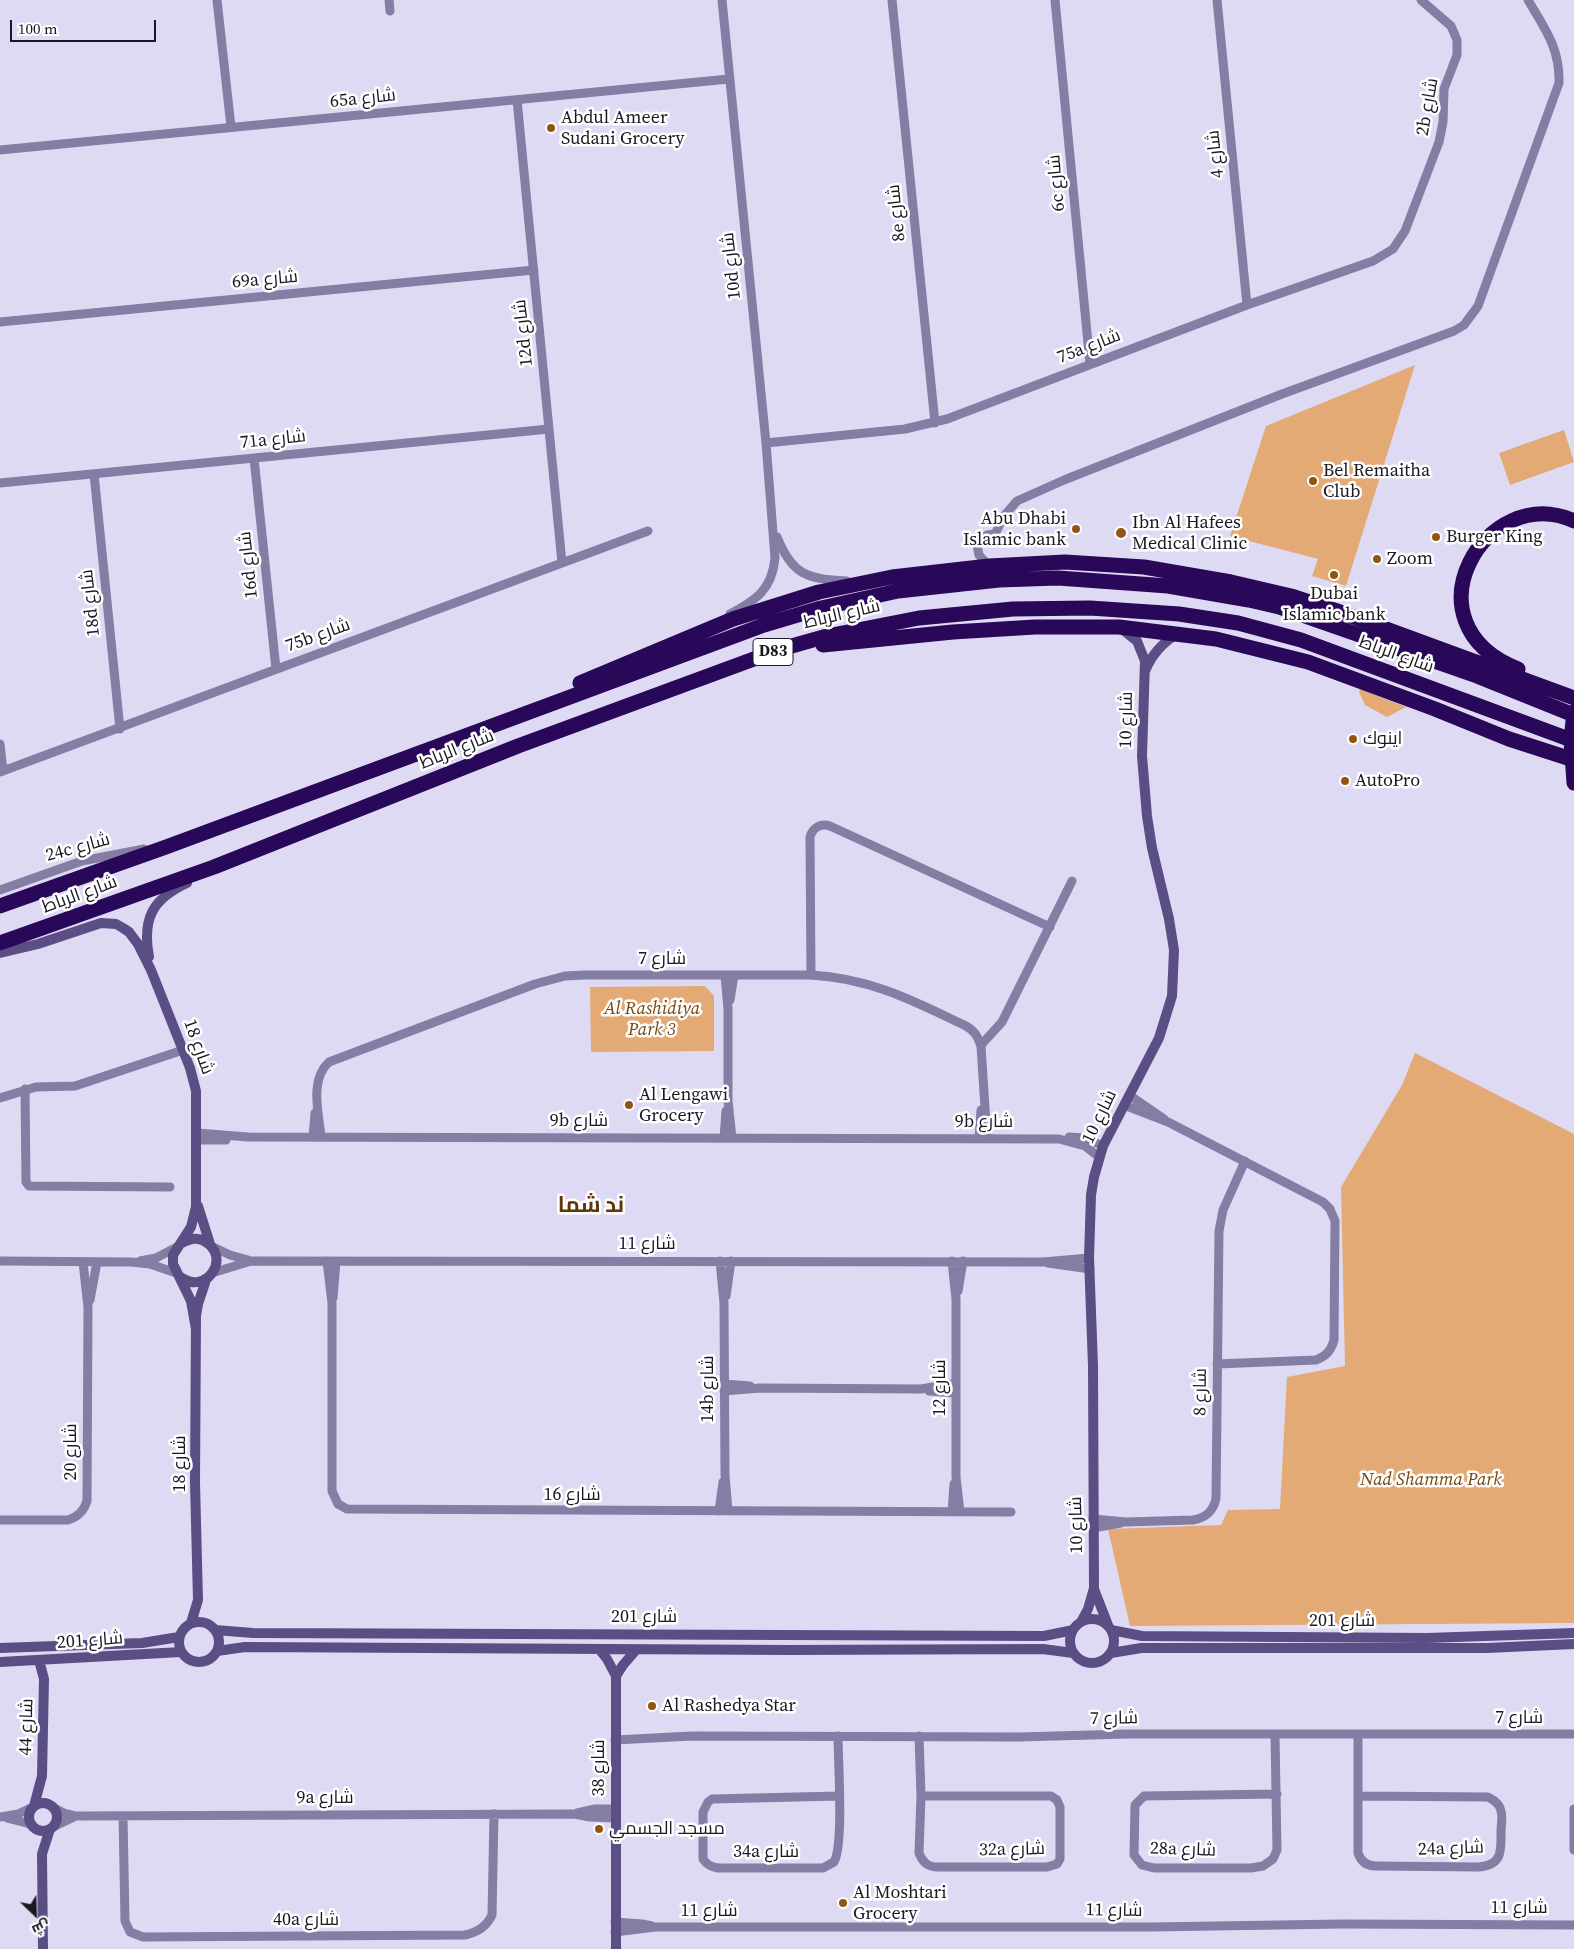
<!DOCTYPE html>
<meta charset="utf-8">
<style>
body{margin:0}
#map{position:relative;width:1574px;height:1949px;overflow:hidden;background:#dfdaf4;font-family:"Source Serif 4",Cairo,serif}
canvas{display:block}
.north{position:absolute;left:10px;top:1889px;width:50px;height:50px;-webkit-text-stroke:4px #fff;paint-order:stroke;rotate:156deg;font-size:14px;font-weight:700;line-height:20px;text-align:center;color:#1a1922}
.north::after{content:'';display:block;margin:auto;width:18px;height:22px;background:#1a1922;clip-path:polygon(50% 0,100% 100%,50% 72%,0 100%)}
.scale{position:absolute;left:10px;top:20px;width:146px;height:22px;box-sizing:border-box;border:2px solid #1a1922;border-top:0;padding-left:6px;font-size:15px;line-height:18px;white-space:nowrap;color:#1a1922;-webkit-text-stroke:4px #fff;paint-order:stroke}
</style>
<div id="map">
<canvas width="1574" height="1949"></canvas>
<div class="north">ش</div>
<div class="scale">100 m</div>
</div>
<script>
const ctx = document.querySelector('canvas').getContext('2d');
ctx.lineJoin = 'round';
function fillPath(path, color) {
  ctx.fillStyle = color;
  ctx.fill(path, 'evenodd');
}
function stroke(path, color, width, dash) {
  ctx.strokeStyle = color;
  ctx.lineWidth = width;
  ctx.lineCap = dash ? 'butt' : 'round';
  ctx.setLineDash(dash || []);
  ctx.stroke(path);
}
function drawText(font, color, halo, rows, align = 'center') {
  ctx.font = font + ' "Source Serif 4",Cairo,serif';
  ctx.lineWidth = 5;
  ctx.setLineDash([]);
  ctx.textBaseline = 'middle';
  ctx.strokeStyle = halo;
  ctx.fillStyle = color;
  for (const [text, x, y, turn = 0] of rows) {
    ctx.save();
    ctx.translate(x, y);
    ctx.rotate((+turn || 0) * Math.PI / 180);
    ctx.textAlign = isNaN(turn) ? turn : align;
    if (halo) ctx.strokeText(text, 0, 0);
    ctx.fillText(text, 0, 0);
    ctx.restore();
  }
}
fillPath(new Path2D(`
 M 1415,365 L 1346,586 L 1312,576 L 1318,559 L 1230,536 L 1266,426 Z
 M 1564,430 L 1574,462 L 1510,485 L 1499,453 Z
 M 1360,689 L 1406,707 L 1387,717 L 1365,705 L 1359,692 Z
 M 705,986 L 714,996 L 714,1051 L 591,1052 L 590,987 Z
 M 1415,1053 L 1574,1134 L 1574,1623 L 1130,1626 L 1108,1529 L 1221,1525 L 1228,1510 L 1280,1509 L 1287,1377 L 1345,1366 L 1341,1187 L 1402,1085 Z`), '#e3aa76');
stroke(new Path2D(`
 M 217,0 L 231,127
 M 389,0 L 390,11
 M 722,0 L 766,443 L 775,558 C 772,590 756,600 730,614
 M 892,0 L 935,423
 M 1055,0 L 1090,364
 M 1217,0 L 1247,305
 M 517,100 L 562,563
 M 0,150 L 729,79
 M 0,322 L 534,270
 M 766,443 L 905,429 L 947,419 L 1247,305 L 1373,261 L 1393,249 L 1405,231 L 1439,142 L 1443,122 L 1444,89 L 1457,55 L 1457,40 L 1451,26 L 1421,0
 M 254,458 L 276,669
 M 94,474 L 120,729
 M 0,483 L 549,429
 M 777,537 C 792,575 807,579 847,581
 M 989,566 L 979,555 L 977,545 L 987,535 L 995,534 L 1004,516 L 1017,501 L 1064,480 L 1282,394 L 1454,331 L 1464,325 L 1478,306 L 1559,83 C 1560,48 1545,29 1528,0
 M 0,744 L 3,771
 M 0,772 L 648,531
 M 0,890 L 82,861 L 144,849
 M 725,975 L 728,1009 L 728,1101 L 732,1138
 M 811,975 L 810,837 C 813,827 821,823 830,826 L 1050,927
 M 730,1000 L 734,975
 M 981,1045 L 1002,1022 L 1072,881
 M 25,1089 L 26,1182 L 29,1186 L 170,1187
 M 1129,1095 L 1164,1119
 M 0,1098 L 36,1087 L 75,1086 L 183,1050
 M 1124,1105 L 1168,1122 L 1323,1202 L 1330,1209 L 1335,1221 L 1334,1340 C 1331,1351 1326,1356 1316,1360 L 1217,1364
 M 197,1133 L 248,1137 L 1059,1139 L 1085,1146 L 1099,1157
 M 313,1137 L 315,1113
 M 321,1137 C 319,1114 309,1080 329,1062 L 535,984 L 565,976 L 585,975 L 811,975 C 870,978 914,1001 966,1026 C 975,1031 978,1037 981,1046 L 987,1139
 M 1069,1137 L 1085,1138 L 1103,1146
 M 724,1138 L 726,1111
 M 979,1139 L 981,1110
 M 197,1140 L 226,1140
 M 211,1246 L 230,1255 L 248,1260
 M 0,1261 L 131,1262 L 150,1264 L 176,1273
 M 140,1261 L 156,1258 L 177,1247
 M 327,1261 L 332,1303 L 332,1491 L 338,1504 L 347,1509 L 1011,1512
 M 720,1261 L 724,1303 L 725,1475 L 728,1511
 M 952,1261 L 956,1299 L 956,1477 L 960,1512
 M 1048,1263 L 1090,1269
 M 212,1273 L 251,1261 L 1043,1262 L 1089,1258
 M 958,1291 L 963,1261
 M 726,1296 L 731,1261
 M 333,1298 L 336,1261
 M 90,1300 L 97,1262
 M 724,1384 L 750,1386
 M 724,1391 L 760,1388 L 921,1389 L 956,1383
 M 929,1391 L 956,1393
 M 719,1511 L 723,1482
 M 952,1512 L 954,1484
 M 1093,1519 L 1126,1522 L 1193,1520 C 1206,1518 1214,1510 1216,1498 L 1219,1231 L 1223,1210 L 1245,1161
 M 0,1520 L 68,1520 C 78,1517 84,1511 87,1501 L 88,1307 L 83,1262
 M 1093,1528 L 1121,1523
 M 1275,1735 L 1277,1850 L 1273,1859 L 1263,1866 L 1251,1868 L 1154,1868 L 1142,1865 L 1134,1855 L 1135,1805 L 1144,1796 L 1277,1794
 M 1358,1735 L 1358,1853 C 1361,1862 1367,1866 1376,1866 L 1479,1867 C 1503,1865 1501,1850 1501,1832 C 1501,1825 1503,1817 1501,1811 C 1500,1804 1494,1800 1488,1797 L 1358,1796
 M 838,1736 C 838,1761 844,1845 834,1862 L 823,1868 L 718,1868 C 711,1867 707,1865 703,1859 L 703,1812 L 708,1802 L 712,1799 L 839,1796
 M 919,1736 L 921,1796 L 919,1853 C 923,1863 928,1867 938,1867 L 1047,1867 L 1057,1864 L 1060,1859 L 1060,1807 L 1057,1800 L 1051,1796 L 921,1796
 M 615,1740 L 692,1736 L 1019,1737 L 1127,1734 L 1574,1734
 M 52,1807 L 64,1813 L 76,1816 L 574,1814 L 590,1817 L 615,1818
 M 1574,1809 L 1574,1850
 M 577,1813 L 595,1809 L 615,1809
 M 123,1816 L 125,1921 L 130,1932 L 143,1937 L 465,1935 C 478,1932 486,1927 492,1915 L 494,1814
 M 0,1817 L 18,1814 L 33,1807
 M 7,1818 L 30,1824
 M 53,1827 L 76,1816
 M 615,1922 L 642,1924 L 652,1926
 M 615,1932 L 655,1927 L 1152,1927 L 1342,1924 L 1574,1925`), '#847da4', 9);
stroke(new Path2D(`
 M 1145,671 C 1152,654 1162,643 1177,634
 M 0,953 L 38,944 L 101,923 L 116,924 L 123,928 L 129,932 L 138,944 L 151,970 L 190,1068 L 196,1091 L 196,1207 L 191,1227 L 173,1255 L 173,1264 L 191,1301 L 196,1329
 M 149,957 C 142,919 152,899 187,883
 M 198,1206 L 210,1244
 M 179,1276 C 206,1298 233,1256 204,1241 C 197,1237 189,1239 182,1243
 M 1094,1589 L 1108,1625
 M1070 1641a22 22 0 1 1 44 0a22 22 0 1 1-44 0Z
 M179 1642a20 20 0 1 1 40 0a20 20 0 1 1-40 0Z
 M 1081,1622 L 1088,1609 L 1094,1588 L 1093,1366 L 1089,1258 L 1091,1195 L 1094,1177 L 1103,1146 L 1159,1038 L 1172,996 L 1174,950 L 1169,919 L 1152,848 L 1147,816 L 1142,756 L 1145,661 L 1137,641 L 1122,629
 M 191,1623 L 198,1600 L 195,1483 L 196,1316 L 198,1304 L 206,1280
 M 215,1630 L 253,1633 L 1044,1636 L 1073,1630
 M 1111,1630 L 1142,1636 L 1427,1638 L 1574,1633
 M 0,1648 L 142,1643 L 179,1637
 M 599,1649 L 607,1659 L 616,1676 L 616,1949
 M 217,1651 L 245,1647 L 789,1650 L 1043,1649 L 1073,1653
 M 1111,1653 L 1141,1648 L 1487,1648 L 1574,1644
 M 0,1662 L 181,1652
 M 616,1676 L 623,1665 L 636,1650
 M29 1817a14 14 0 1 1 28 0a14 14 0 1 1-28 0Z
 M 34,1806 L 42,1776 L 44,1679 L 39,1660
 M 43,1949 L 42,1854 L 50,1829`), '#5b4e85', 10);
stroke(new Path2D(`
 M 823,645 L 953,632 L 1035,627 L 1119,627 L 1216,639 L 1308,662 L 1435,709 L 1509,739 L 1574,760
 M 1518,669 C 1402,623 1486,481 1574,521
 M 580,683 L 733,619 L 819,592 L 892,577 L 989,566 L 1065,562 L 1144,567 L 1231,582 L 1291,596 L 1340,612 L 1574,698
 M 0,906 L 166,847 L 764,625 L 821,608 L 898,591 L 999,580 L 1058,578 L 1168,586 L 1249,600 L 1279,607 L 1477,676 L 1574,715
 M 0,943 L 214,867 L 518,746 L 781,649 L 827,636 L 919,618 L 1013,609 L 1090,608 L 1179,614 L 1238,623 L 1301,640 L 1574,741`), '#290759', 15);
stroke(new Path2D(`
 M 1574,712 L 1571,740 L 1574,783`), '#290759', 15);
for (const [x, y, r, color] of [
 [551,128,5,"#905512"],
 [1313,481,5,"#905512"],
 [1076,529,5,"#905512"],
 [1121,533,6,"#905512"],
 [1436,537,5,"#905512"],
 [1377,559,5,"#905512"],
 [1334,575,5,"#905512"],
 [1353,739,5,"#905512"],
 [1345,781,5,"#905512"],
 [629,1105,5,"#905512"],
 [652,1706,5,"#905512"],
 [599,1829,5,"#905512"],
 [843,1903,5,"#905512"]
]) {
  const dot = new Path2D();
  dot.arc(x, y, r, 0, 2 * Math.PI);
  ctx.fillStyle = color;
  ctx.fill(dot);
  stroke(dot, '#fff', 2);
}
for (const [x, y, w] of [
 [773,652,40]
]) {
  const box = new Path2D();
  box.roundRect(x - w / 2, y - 13.5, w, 27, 4);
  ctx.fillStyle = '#fff';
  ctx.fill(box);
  stroke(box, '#1a1922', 1);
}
drawText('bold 16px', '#1a1922', null, [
 ["D83",773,652]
]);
drawText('18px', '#1a1922', '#fff', [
 ["65a شارع",363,99,-6],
 ["2b شارع",1428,107,-80],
 ["شارع 4",1216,154,-96],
 ["6c شارع",1057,183,-95],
 ["8e شارع",897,213,-96],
 ["10d شارع",732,266,-96],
 ["69a شارع",265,280,-5],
 ["12d شارع",524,333,-96],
 ["75a شارع",1089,347,-21],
 ["71a شارع",273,440,-6],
 ["16d شارع",249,565,-96],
 ["18d شارع",91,603,-96],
 ["شارع الرباط",842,615,-13],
 ["75b شارع",318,636,-20],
 ["شارع الرباط",1396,655,20],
 ["شارع 10",1127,720,-89],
 ["شارع الرباط",457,750,-22],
 ["24c شارع",78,848,-15],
 ["شارع الرباط",80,895,-20],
 ["شارع 7",662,959],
 ["شارع 18",198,1047,70],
 ["شارع 10",1100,1117,-64],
 ["9b شارع",579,1121],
 ["9b شارع",984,1122],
 ["شارع 11",647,1244],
 ["شارع 12",940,1388,-90],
 ["14b شارع",708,1389,-90],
 ["شارع 8",1201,1392,-89],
 ["شارع 20",71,1452,-90],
 ["شارع 18",180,1464,-90],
 ["شارع 16",572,1495],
 ["شارع 10",1077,1525,-91],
 ["شارع 201",644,1617],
 ["شارع 201",1342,1621],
 ["شارع 201",90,1641,-4],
 ["شارع 7",1519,1718],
 ["شارع 7",1114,1719,-1],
 ["شارع 44",27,1727,-88],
 ["شارع 38",599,1768,-90],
 ["9a شارع",325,1798],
 ["24a شارع",1451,1849,-2],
 ["32a شارع",1012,1850,-1],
 ["28a شارع",1183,1850,2],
 ["34a شارع",766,1852],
 ["شارع 11",1519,1908],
 ["شارع 11",709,1911],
 ["شارع 11",1114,1911,1],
 ["40a شارع",306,1920]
]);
drawText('18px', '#1a1922', '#fff', [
 ["Abdul Ameer",561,118],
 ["Sudani Grocery",561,139],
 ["Bel Remaitha",1323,471],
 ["Club",1323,492],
 ["Abu Dhabi",1066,519,"right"],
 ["Islamic bank",1066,540,"right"],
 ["Ibn Al Hafees",1132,523],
 ["Medical Clinic",1132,544],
 ["Burger King",1446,537],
 ["Zoom",1387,559],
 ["Dubai",1334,594,"center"],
 ["Islamic bank",1334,615,"center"],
 ["اينوك",1363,739],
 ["AutoPro",1355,781],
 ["Al Lengawi",639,1095],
 ["Grocery",639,1116],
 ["Al Rashedya Star",662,1706],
 ["مسجد الجسمي",609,1829],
 ["Al Moshtari",853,1893],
 ["Grocery",853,1914]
], 'left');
drawText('italic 18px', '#78460b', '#fff', [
 ["Al Rashidiya",652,1009],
 ["Park 3",652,1030],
 ["Nad Shamma Park",1431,1480]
]);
drawText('bold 22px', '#5f3709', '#fff', [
 ["ند شما",591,1206]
]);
</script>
